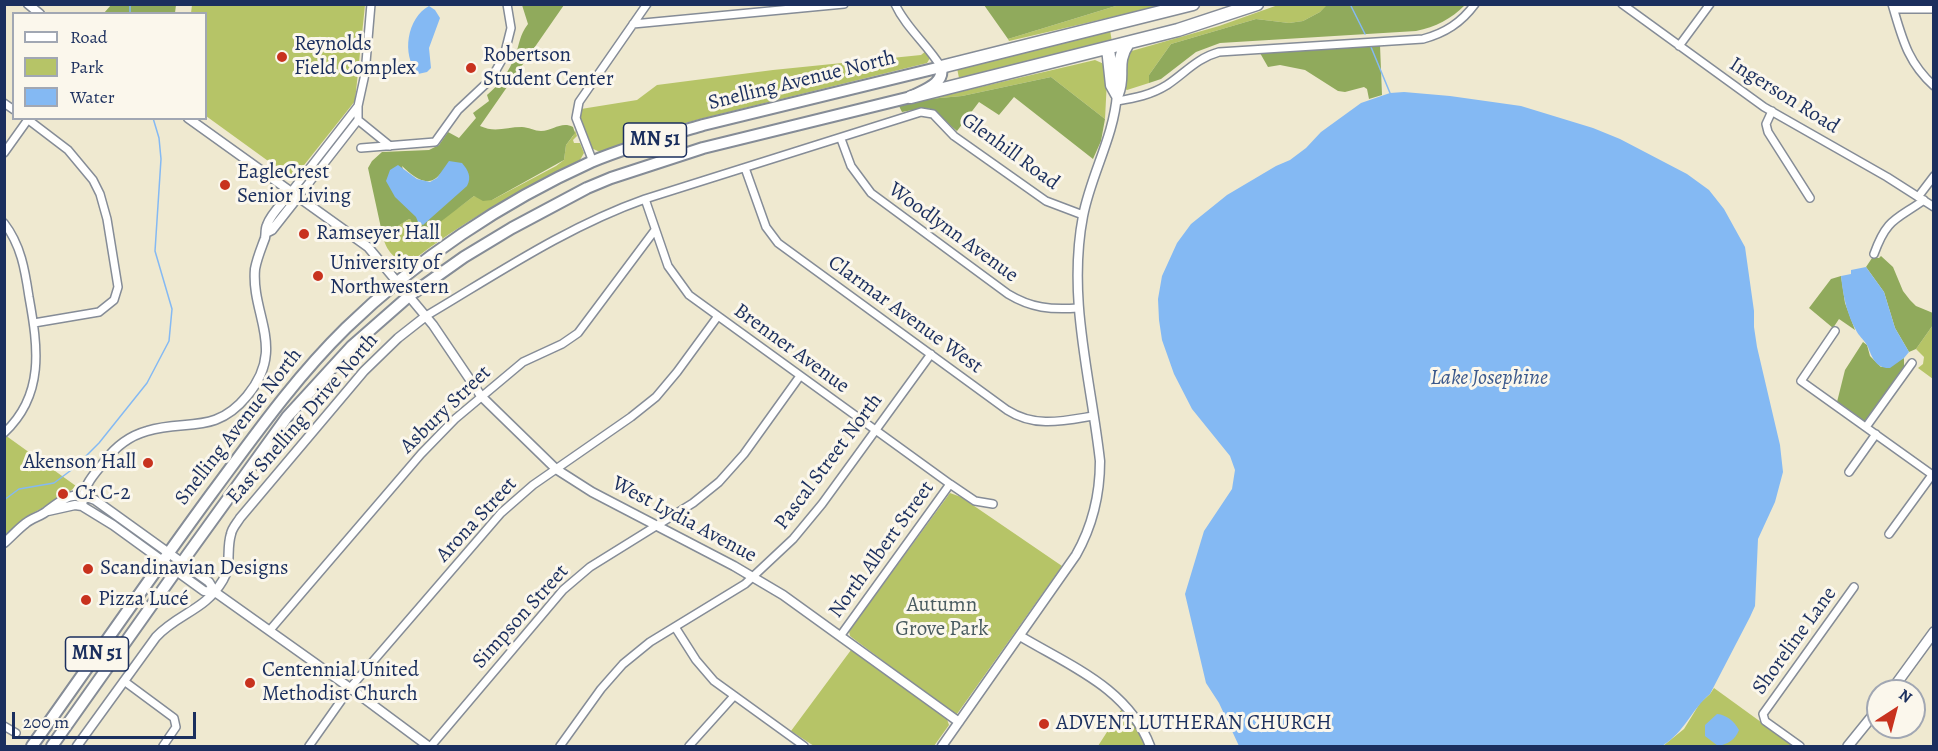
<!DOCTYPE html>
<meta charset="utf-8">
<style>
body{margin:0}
#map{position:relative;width:1938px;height:751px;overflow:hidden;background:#efe9d0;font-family:Alegreya,serif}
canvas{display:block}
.frame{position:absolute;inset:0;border:6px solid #1b2f5e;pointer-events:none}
.legend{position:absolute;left:12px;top:12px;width:195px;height:108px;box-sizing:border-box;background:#fbf7ec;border:2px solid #a1a7b3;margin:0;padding:8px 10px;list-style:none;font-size:18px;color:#1b2f5e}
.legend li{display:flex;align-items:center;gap:12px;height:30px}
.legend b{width:30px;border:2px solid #a1a7b3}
.north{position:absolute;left:1866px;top:679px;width:60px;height:60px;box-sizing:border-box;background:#fbf7ec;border:2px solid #a1a7b3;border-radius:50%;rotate:36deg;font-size:16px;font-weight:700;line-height:24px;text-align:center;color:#1b2f5e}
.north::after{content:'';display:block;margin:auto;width:21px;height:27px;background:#c8321e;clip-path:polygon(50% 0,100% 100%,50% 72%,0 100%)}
.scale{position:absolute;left:12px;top:712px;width:184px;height:27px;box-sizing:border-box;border:3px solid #1b2f5e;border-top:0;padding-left:8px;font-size:18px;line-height:21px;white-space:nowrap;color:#1b2f5e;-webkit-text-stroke:4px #fbf7ec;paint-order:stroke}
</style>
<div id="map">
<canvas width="1938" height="751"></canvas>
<div class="frame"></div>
<ul class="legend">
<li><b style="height:8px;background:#fff"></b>Road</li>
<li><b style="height:16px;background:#b6c467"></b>Park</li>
<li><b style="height:16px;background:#84b9f3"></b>Water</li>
</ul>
<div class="north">N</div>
<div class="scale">200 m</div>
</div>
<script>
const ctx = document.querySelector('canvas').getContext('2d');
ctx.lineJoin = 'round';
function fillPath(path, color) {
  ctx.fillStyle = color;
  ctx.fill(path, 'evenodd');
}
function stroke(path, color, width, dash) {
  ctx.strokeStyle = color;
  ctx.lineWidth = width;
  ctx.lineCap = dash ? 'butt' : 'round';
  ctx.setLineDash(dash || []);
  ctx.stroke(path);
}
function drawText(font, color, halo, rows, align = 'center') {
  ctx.font = font + ' Alegreya,serif';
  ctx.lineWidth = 6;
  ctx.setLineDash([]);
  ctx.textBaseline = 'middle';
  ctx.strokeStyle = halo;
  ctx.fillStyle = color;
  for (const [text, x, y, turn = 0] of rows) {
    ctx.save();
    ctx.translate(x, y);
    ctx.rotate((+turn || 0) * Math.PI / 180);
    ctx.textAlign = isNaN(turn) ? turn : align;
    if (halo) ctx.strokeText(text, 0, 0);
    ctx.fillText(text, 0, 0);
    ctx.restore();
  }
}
fillPath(new Path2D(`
 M 192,5 L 365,5 L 355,101 L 293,179 L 206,116 L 206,14 L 191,13 Z
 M 1119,5 L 1164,5 L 1009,41 L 1008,39 Z
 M 1278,5 L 1328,5 L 1320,12 L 1303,21 L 1289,23 L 1256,19 L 1171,44 L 1149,75 L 1149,83 L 1127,90 L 1125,89 L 1124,62 L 1128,52 L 1219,26 Z
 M 1110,30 L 1112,42 L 959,78 L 957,68 Z
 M 926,51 L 930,58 L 927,63 L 700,119 L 660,130 L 600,152 L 591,148 L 581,120 L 581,109 L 637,100 L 657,85 L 773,70 L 921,55 Z
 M 1095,60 L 1104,64 L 1107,80 L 1105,119 L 1051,77 L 962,96 L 929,99 Z
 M 575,130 L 577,136 L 573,140 L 574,143 L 580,143 L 584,153 L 580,160 C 520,190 462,222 409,263 L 404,263 L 404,261 C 388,257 383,241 381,228 L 385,230 L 398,226 L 409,219 L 411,220 L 458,208 L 474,196 L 492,200 L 556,166 L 564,160 L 566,145 L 573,136 Z
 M 1933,325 L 1933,379 L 1918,368 L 1923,364 L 1924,357 L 1916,349 Z
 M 5,435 L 76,486 L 67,494 L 24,518 L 5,535 Z
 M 950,493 L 961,497 L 1062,566 L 957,714 L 954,714 L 850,636 L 849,631 Z
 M 851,650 L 947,719 L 949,725 L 934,746 L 814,746 L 791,731 Z
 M 1714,688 L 1794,746 L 1663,746 L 1684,729 L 1700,703 L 1710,694 Z
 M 1123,707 L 1133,720 L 1146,746 L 1098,746 Z`), '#b6c467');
fillPath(new Path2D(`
 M 1328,4 L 1465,5 C 1451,19 1436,27 1416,31 L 1220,43 L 1196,52 L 1161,79 L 1149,83 L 1149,75 L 1171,44 L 1256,19 L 1289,23 L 1303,21 L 1320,12 Z
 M 111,5 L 111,4 L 176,5 L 175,13 L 104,13 Z
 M 522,5 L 564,5 L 480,126 C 495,133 506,127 522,127 C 528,127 535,131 541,131 C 553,131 561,121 573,127 L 575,133 L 566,145 L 564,160 L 492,200 L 483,201 L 474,196 L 426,233 L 420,235 L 415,233 L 411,220 L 409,219 L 398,226 L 385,230 L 381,228 L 368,168 L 372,161 L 382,152 L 429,150 L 439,145 L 448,132 L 459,138 L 476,118 L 473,113 L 489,101 L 487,95 C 500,84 509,72 515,56 C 520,43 519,36 528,24 ZM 402,166 C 414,177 428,190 441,173 L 417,218 Z
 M 984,5 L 1119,5 L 1008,39 Z
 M 1380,45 L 1382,95 L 1369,99 L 1367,89 L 1364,87 L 1345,92 L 1338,91 L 1305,70 L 1280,65 L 1268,67 L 1260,53 Z
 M 1051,77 L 1105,119 L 1101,141 L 1093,159 L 1014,97 L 999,115 L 979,102 L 957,131 C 931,109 940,104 902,112 L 899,106 L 929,99 L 962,96 Z
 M 1881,256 L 1893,267 L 1903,291 L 1910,300 L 1916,306 L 1933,313 L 1933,325 L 1916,349 L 1909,352 L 1895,328 L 1884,292 L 1866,267 L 1872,258 L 1879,258 Z
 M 1841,276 L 1845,303 L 1855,330 L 1839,319 L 1833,328 L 1809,308 L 1831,279 Z
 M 1863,342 L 1867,345 L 1870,356 L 1881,367 L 1904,358 L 1904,368 L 1864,422 L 1837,402 L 1845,370 Z`), '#90aa5c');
fillPath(new Path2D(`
 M 429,6 L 435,10 L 440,18 L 429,48 L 431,68 L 427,72 L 418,74 C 401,55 407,18 429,6 Z
 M 1404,92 L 1450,96 L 1521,106 L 1593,128 L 1620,139 L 1687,174 L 1709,190 L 1724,209 L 1745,247 L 1754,311 L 1754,327 L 1757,347 L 1780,445 L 1783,472 L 1775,502 L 1758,539 L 1755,606 L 1750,617 L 1710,694 C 1691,710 1685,732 1662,746 L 1239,746 L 1219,703 L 1206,683 L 1185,594 L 1204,531 L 1232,489 L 1235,470 L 1230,456 L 1192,409 L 1174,374 L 1162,340 L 1159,320 L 1158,299 L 1162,276 L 1177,243 L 1191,224 L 1227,195 L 1276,166 L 1290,160 L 1306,148 L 1321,132 L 1361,103 L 1390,93 Z
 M 449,161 L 462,163 C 468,170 472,177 467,186 L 423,225 L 418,222 L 416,217 L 395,197 L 386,181 L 390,170 L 398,165 L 417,179 L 430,182 L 437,178 Z
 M 1866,267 L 1884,292 L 1895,328 L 1909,352 L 1904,358 L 1890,368 C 1877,369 1872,358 1868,347 C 1866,342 1860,337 1857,332 C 1847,315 1843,296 1841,276 L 1851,274 L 1851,270 Z
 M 1717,714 C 1727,715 1734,721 1739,730 C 1735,740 1728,744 1718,746 L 1705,736 L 1705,725 Z`), '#84b9f3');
stroke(new Path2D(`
 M 1350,4 L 1365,34
 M 130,14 L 130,4
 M 1371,47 L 1390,93
 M 4,500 L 19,489 L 54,483 L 74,468 L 99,443 L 147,383 L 169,341 L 172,309 L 155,251 L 161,159 L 159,138 L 153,118`), '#84b9f3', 1.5);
const minor = new Path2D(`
 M 895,4 C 906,28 928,45 941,67
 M 1622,4 L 1764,107 L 1887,177 L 1934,207
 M 1892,4 C 1902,37 1907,62 1934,86
 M 1894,9 L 1934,9
 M 633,24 L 844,4
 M 1679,46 L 1710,4
 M 1117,101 C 1135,98 1151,95 1167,85 C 1185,73 1197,58 1219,52 L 1423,39 C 1445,33 1461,23 1475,4
 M 4,103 L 14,110
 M 1772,111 L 1766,124 L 1768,132 L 1810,198
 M 26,118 L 68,150 L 93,180 L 100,194 L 107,219 L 118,287 L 114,300 L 99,312 L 34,323
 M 358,120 L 390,146
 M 841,139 L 851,166 L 871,193 L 1008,294 C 1031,308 1051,310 1078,308
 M 361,148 L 435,142 L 458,110 L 491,79 L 504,56 L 511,28 L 507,4
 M 4,153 L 29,118
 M 593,162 L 576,118 L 579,102 L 647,4
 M 745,168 L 766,227 L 778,243 L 1007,410 C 1035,428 1063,421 1093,416
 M 291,192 L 358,106
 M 298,197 L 358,120 L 358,106 L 365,74 L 371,4
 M 1918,197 L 1934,176
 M 645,199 L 668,266 L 689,295 L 950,484 L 975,501 L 993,504
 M 4,223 C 21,245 25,270 29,297 C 38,347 45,395 4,433
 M 1874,254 C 1887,218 1896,220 1924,200
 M 426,316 C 497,274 566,227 645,199 L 921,112 L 933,114 L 954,136 L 1046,201 L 1083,215
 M 1835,331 L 1801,381 L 1934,476
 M 1866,427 L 1912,363
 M 1849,472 L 1876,434
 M 1889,534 L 1932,475
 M 675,627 L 696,660 L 714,681 L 804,746
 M 270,630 L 421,454 L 455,419 L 523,362 L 562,344 L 578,333 L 655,230
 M 841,635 L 950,484
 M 124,681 L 174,718 L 176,727 L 163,746
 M 4,726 L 16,733
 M 309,746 L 350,688 L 501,513 L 533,485 L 631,417 L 656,397 L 677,372 L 718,316
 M 431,746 L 563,590 L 590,567 L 693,503 L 719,482 L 744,454 L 800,376
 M 560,746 L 601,689 L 623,664 L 650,642 L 745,584 L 793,539 L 822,504 L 931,354
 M 689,746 L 734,696
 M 1800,746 L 1765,721 L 1763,714 L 1854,587`);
const tertiary = new Path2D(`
 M 28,4 L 40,14
 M 188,118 L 368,247 L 433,325 L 481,396 L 556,469 L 592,492 L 734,566 L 783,595 L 959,722
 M 266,233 L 272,230 L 298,197
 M 82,506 C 85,483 90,479 104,462 C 115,447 129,436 147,431 C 186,419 215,435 247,396 C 287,348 251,316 255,269 C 257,258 261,249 265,238 C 266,234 265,229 267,225 C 271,213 284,202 291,192
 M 48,511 L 75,505 L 82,506 L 113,525 L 204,591 L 215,592
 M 4,543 C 11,537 18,529 26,523 C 32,518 41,516 47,511 C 65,497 72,491 95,500 L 209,582 L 215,592 L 350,688 L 428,746
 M 1020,636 C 1070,666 1128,688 1150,746
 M 77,746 L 156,637 C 178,613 205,611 223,580 C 232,565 226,550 231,534 C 232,528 237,523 240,518 L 364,371 L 398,338 L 426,316
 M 942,746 L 1076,555 C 1093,525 1100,495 1100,461 C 1091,379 1067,299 1083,216 C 1091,174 1114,137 1117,94`);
const secondary = new Path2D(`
 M 1891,691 L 1934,632
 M 1848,746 L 1878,709`);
const trunk = new Path2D(`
 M 32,746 C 92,662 151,576 212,493 C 255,435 295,378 346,328 C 416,260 502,202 591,162 C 627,147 666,136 703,125 L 941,67 C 945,84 924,90 911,97 L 703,148 L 611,178 L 587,188 L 512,228 L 464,257 L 409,296 L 352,346 L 287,417 L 188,554 L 52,746`);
const motorway = new Path2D(`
 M 1108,48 L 1112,85 L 1117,94
 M 941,67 L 1193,4
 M 1117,94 C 1125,74 1114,64 1128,43
 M 911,97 L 1178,30 L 1257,4`);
stroke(minor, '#858c97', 10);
stroke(tertiary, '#858c97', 11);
stroke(secondary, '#858c97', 12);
stroke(trunk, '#858c97', 14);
stroke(motorway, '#858c97', 15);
stroke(minor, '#fff', 7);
stroke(tertiary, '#fff', 8);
stroke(secondary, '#fff', 9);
stroke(trunk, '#fff', 10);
stroke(motorway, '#fff', 12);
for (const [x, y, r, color] of [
 [282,57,6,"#c8321e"],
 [471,68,6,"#c8321e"],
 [225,185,6,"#c8321e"],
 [304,234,6,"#c8321e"],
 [318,276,6,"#c8321e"],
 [148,463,6,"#c8321e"],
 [63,494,6,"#c8321e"],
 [88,569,6,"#c8321e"],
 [86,600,6,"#c8321e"],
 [250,683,6,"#c8321e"],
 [1044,724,6,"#c8321e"]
]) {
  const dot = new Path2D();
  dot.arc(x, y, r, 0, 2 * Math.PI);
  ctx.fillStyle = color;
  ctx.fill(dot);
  stroke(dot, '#fbf7ec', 2);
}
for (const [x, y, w] of [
 [655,140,63],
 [97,654,63]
]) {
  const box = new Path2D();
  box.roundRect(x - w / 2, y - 17, w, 34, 4.5);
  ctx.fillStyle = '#fbf7ec';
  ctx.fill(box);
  stroke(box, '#1b2f5e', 1.5);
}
drawText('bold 20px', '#1b2f5e', null, [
 ["MN 51",655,140],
 ["MN 51",97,654]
]);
drawText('21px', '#1b2f5e', '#fbf7ec', [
 ["Reynolds",294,45],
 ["Field Complex",294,69],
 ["Robertson",483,56],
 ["Student Center",483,80],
 ["EagleCrest",237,173],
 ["Senior Living",237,197],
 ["Ramseyer Hall",316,234],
 ["University of",330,264],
 ["Northwestern",330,288],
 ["Akenson Hall",136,463,"right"],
 ["Cr C-2",75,494],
 ["Scandinavian Designs",100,569],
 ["Pizza Lucé",98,600],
 ["Centennial United",262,671],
 ["Methodist Church",262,695],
 ["ADVENT LUTHERAN CHURCH",1056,724]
], 'left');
drawText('21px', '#1b2f5e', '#fbf7ec', [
 ["Snelling Avenue North",802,81,-14],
 ["Ingerson Road",1784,96,32],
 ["Glenhill Road",1010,152,36],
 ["Woodlynn Avenue",953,233,36],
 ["Clarmar Avenue West",905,315,36],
 ["Brenner Avenue",791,349,36],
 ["Asbury Street",446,410,-44],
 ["East Snelling Drive North",303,419,-49],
 ["Snelling Avenue North",239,427,-52],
 ["Pascal Street North",829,462,-53],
 ["Arona Street",477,520,-47],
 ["West Lydia Avenue",684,520,28],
 ["North Albert Street",882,550,-54],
 ["Simpson Street",521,617,-48],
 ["Shoreline Lane",1795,641,-54]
]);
drawText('21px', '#4a5c61', '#fbf7ec', [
 ["Autumn",942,606],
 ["Grove Park",942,630]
]);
drawText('italic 22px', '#3a588b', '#fbf7ec', [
 ["Lake Josephine",1489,379]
]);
</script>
